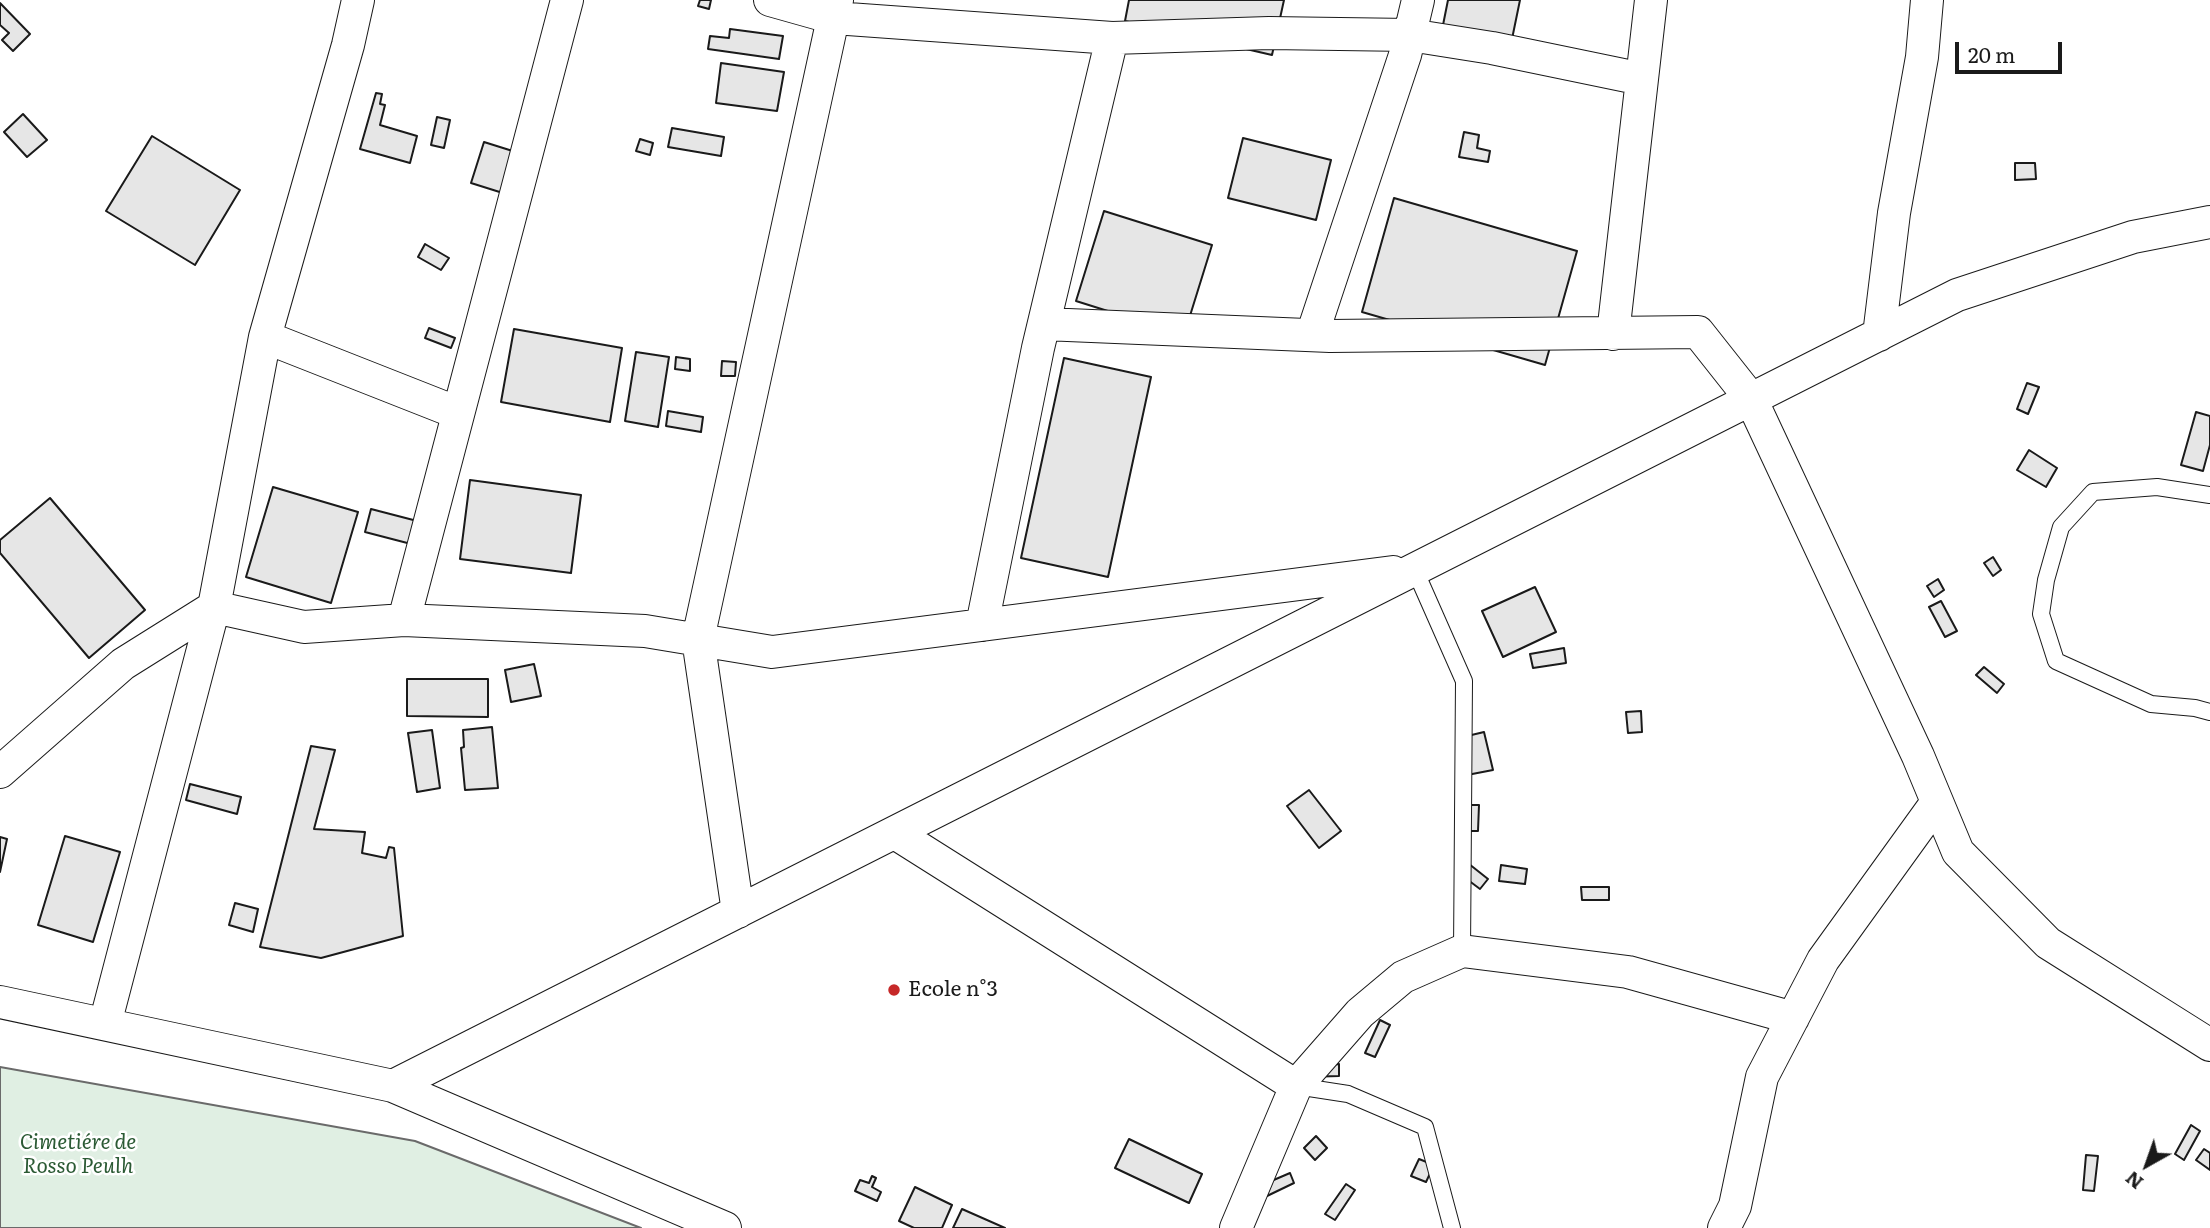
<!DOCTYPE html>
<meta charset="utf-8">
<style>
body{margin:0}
#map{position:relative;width:2210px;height:1228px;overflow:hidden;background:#fff;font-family:Literata,serif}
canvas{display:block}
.north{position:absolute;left:2112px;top:1130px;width:70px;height:70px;-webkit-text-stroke:5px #fff;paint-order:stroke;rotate:220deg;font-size:19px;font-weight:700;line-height:28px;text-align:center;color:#1a1a1a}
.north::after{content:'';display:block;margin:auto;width:24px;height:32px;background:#1a1a1a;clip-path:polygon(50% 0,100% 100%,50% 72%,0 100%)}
.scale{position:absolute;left:1955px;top:42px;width:107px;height:32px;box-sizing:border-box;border:4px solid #1a1a1a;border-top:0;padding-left:9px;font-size:21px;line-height:24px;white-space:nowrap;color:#1a1a1a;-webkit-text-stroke:5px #fff;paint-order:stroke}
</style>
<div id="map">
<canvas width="2210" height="1228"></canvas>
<div class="north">N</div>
<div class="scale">20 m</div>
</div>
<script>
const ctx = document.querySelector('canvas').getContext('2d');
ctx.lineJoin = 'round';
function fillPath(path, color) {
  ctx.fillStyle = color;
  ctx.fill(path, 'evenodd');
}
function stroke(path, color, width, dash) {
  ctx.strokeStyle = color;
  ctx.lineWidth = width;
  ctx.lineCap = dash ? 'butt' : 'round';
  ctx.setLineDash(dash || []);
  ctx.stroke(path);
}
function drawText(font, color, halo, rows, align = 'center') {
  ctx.font = font + ' Literata,serif';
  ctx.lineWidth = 5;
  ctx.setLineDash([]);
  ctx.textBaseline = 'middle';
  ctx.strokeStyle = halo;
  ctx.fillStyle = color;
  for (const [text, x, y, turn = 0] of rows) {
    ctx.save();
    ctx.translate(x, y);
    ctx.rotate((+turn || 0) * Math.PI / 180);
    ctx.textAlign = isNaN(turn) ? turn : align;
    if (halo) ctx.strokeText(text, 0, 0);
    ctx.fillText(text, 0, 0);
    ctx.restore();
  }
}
const green = new Path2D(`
 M 0,1067 L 415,1141 L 641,1228 L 0,1228 Z`);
fillPath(green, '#e0efe3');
stroke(green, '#6a6a6a', 2);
const building = new Path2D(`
 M 700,0 L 711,0 L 709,9 L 698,6 Z
 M 1129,0 L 1284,0 L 1272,55 L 1125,21 Z
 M 1448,0 L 1520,0 L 1512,39 L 1443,25 Z
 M 0,3 L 30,34 L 13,51 L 2,40 L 9,33 L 0,25 Z
 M 730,29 L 783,36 L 779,59 L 708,49 L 710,36 L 729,38 Z
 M 721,63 L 784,72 L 777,111 L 716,103 Z
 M 376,93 L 382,94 L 380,104 L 385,105 L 380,125 L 417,136 L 410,163 L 360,149 Z
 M 23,114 L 47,140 L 27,157 L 4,132 Z
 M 437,117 L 450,120 L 444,148 L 431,145 Z
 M 672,128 L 724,137 L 721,156 L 668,147 Z
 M 1464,132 L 1479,135 L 1477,148 L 1490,151 L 1488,162 L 1459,157 Z
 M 152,136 L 240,190 L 195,265 L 106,211 Z
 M 1243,138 L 1331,160 L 1316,220 L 1228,198 Z
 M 640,139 L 653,143 L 650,155 L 636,151 Z
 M 484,142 L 519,153 L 506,194 L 471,183 Z
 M 2015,163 L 2035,163 L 2036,179 L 2015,180 Z
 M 1394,198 L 1577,251 L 1545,365 L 1362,312 Z
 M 1104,211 L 1212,245 L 1184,335 L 1076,301 Z
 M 425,244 L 449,258 L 441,270 L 418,257 Z
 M 429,328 L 455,338 L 451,348 L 425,338 Z
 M 514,329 L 622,348 L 610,422 L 501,402 Z
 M 636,352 L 669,357 L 658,427 L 625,421 Z
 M 676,357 L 690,359 L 690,371 L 675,369 Z
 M 1064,358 L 1151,377 L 1108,577 L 1021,558 Z
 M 722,361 L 736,362 L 735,376 L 721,376 Z
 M 2027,383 L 2039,387 L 2028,414 L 2017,409 Z
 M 668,411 L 703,417 L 701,432 L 666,426 Z
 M 2196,412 L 2210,416 L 2210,445 L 2203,471 L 2181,465 Z
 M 2029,450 L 2057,468 L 2046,487 L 2017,470 Z
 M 470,480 L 581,495 L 571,573 L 460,559 Z
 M 273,487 L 358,512 L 331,603 L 246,577 Z
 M 50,498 L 145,610 L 89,658 L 0,553 L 0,540 Z
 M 371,509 L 421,522 L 415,545 L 365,532 Z
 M 1993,557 L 2001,570 L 1993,576 L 1984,563 Z
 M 1938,579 L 1944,590 L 1934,597 L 1927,586 Z
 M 1535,587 L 1556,632 L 1503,657 L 1482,611 Z
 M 1941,601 L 1957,631 L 1945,637 L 1929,607 Z
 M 1564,648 L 1566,663 L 1533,668 L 1530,654 Z
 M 534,664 L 541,696 L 511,702 L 505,670 Z
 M 1984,667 L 2004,684 L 1997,693 L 1976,675 Z
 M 407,679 L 488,679 L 488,717 L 407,716 Z
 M 1641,711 L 1642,732 L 1628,733 L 1626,712 Z
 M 492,727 L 498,788 L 465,790 L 461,748 L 464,747 L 463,730 Z
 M 432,730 L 440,788 L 417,792 L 408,733 Z
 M 1484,732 L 1493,770 L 1467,775 L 1459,738 Z
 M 311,746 L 335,750 L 314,829 L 365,832 L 362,853 L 386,858 L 389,847 L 394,848 L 403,936 L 321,958 L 260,947 Z
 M 190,784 L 241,797 L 237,814 L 186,800 Z
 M 1309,790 L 1341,831 L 1319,848 L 1287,806 Z
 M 1469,805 L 1479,805 L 1478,831 L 1467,831 Z
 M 65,836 L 120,852 L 93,942 L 38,925 Z
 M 0,837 L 7,839 L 0,872 Z
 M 1464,860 L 1488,879 L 1480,889 L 1456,871 Z
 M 1501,865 L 1527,869 L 1525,884 L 1499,881 Z
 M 1581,887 L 1609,887 L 1609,900 L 1582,900 Z
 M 235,903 L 258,909 L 253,932 L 229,925 Z
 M 1380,1020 L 1390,1025 L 1375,1057 L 1365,1053 Z
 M 1339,1064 L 1339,1076 L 1306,1077 L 1305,1065 Z
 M 2191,1125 L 2200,1131 L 2184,1160 L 2175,1154 Z
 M 1316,1136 L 1327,1148 L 1315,1160 L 1304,1148 Z
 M 1129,1139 L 1202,1174 L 1189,1203 L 1115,1168 Z
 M 2204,1149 L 2210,1153 L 2210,1170 L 2196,1160 Z
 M 2086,1155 L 2098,1156 L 2094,1191 L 2083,1190 Z
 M 1419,1159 L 1434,1165 L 1426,1182 L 1411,1176 Z
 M 1290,1173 L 1294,1183 L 1267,1196 L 1262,1185 Z
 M 872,1176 L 876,1178 L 872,1187 L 881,1192 L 877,1201 L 855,1191 L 860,1180 L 869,1183 Z
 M 1346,1184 L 1355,1190 L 1335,1220 L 1325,1214 Z
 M 915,1187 L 952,1205 L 942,1228 L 914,1228 L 899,1221 Z
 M 962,1209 L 1005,1228 L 953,1228 Z`);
fillPath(building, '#e6e6e6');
stroke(building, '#1a1a1a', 2);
const lane = new Path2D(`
 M 2210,495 L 2157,487 L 2093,492 L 2061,527 L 2046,580 L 2041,614 L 2056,661 L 2151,704 L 2195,708 L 2210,712
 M 1415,570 L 1464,681 L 1462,951
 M 1296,1086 L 1348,1094 L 1425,1127 L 1452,1228`);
const street = new Path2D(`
 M 770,0 L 834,18 L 1112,38 L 1269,33 L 1410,35 L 1492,48 L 1642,79
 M 1044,324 L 1330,336 L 1698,332 L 1751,399 L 1918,756 L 1958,852 L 2048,943 L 2210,1045
 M 1613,334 L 1651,0
 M 1312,335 L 1405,55 L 1418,0
 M 1879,335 L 1894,213 L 1922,57 L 1927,0
 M 265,337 L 458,413
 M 404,620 L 567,0
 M 982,625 L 1038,348 L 1112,38
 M 0,772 L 123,664 L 214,607 L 304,627 L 404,620 L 645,631 L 772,652 L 1393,572
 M 895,833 L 1296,1086 L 1236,1228
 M 738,912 L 698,639 L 837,0
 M 0,1002 L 393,1086 L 725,1228
 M 105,1024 L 214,607 L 265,337 L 348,45 L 358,0
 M 393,1086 L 1957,295 L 2133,237 L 2210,222
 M 1296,1086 L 1360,1013 L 1403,977 L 1462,951 L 1628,972 L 1793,1018
 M 1724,1228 L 1735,1206 L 1762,1077 L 1823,960 L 1937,802`);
stroke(lane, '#1a1a1a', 18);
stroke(street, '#1a1a1a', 34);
stroke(lane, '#fff', 16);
stroke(street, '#fff', 32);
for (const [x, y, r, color] of [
 [894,990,7,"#c62828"]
]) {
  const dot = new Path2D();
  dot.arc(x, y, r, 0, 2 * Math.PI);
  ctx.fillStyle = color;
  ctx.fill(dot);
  stroke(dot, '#fff', 2.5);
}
drawText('21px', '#1a1a1a', '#fff', [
 ["Ecole n°3",908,990]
], 'left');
drawText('italic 21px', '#2b5a34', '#fff', [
 ["Cimetiére de",78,1143],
 ["Rosso Peulh",78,1167]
]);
</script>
